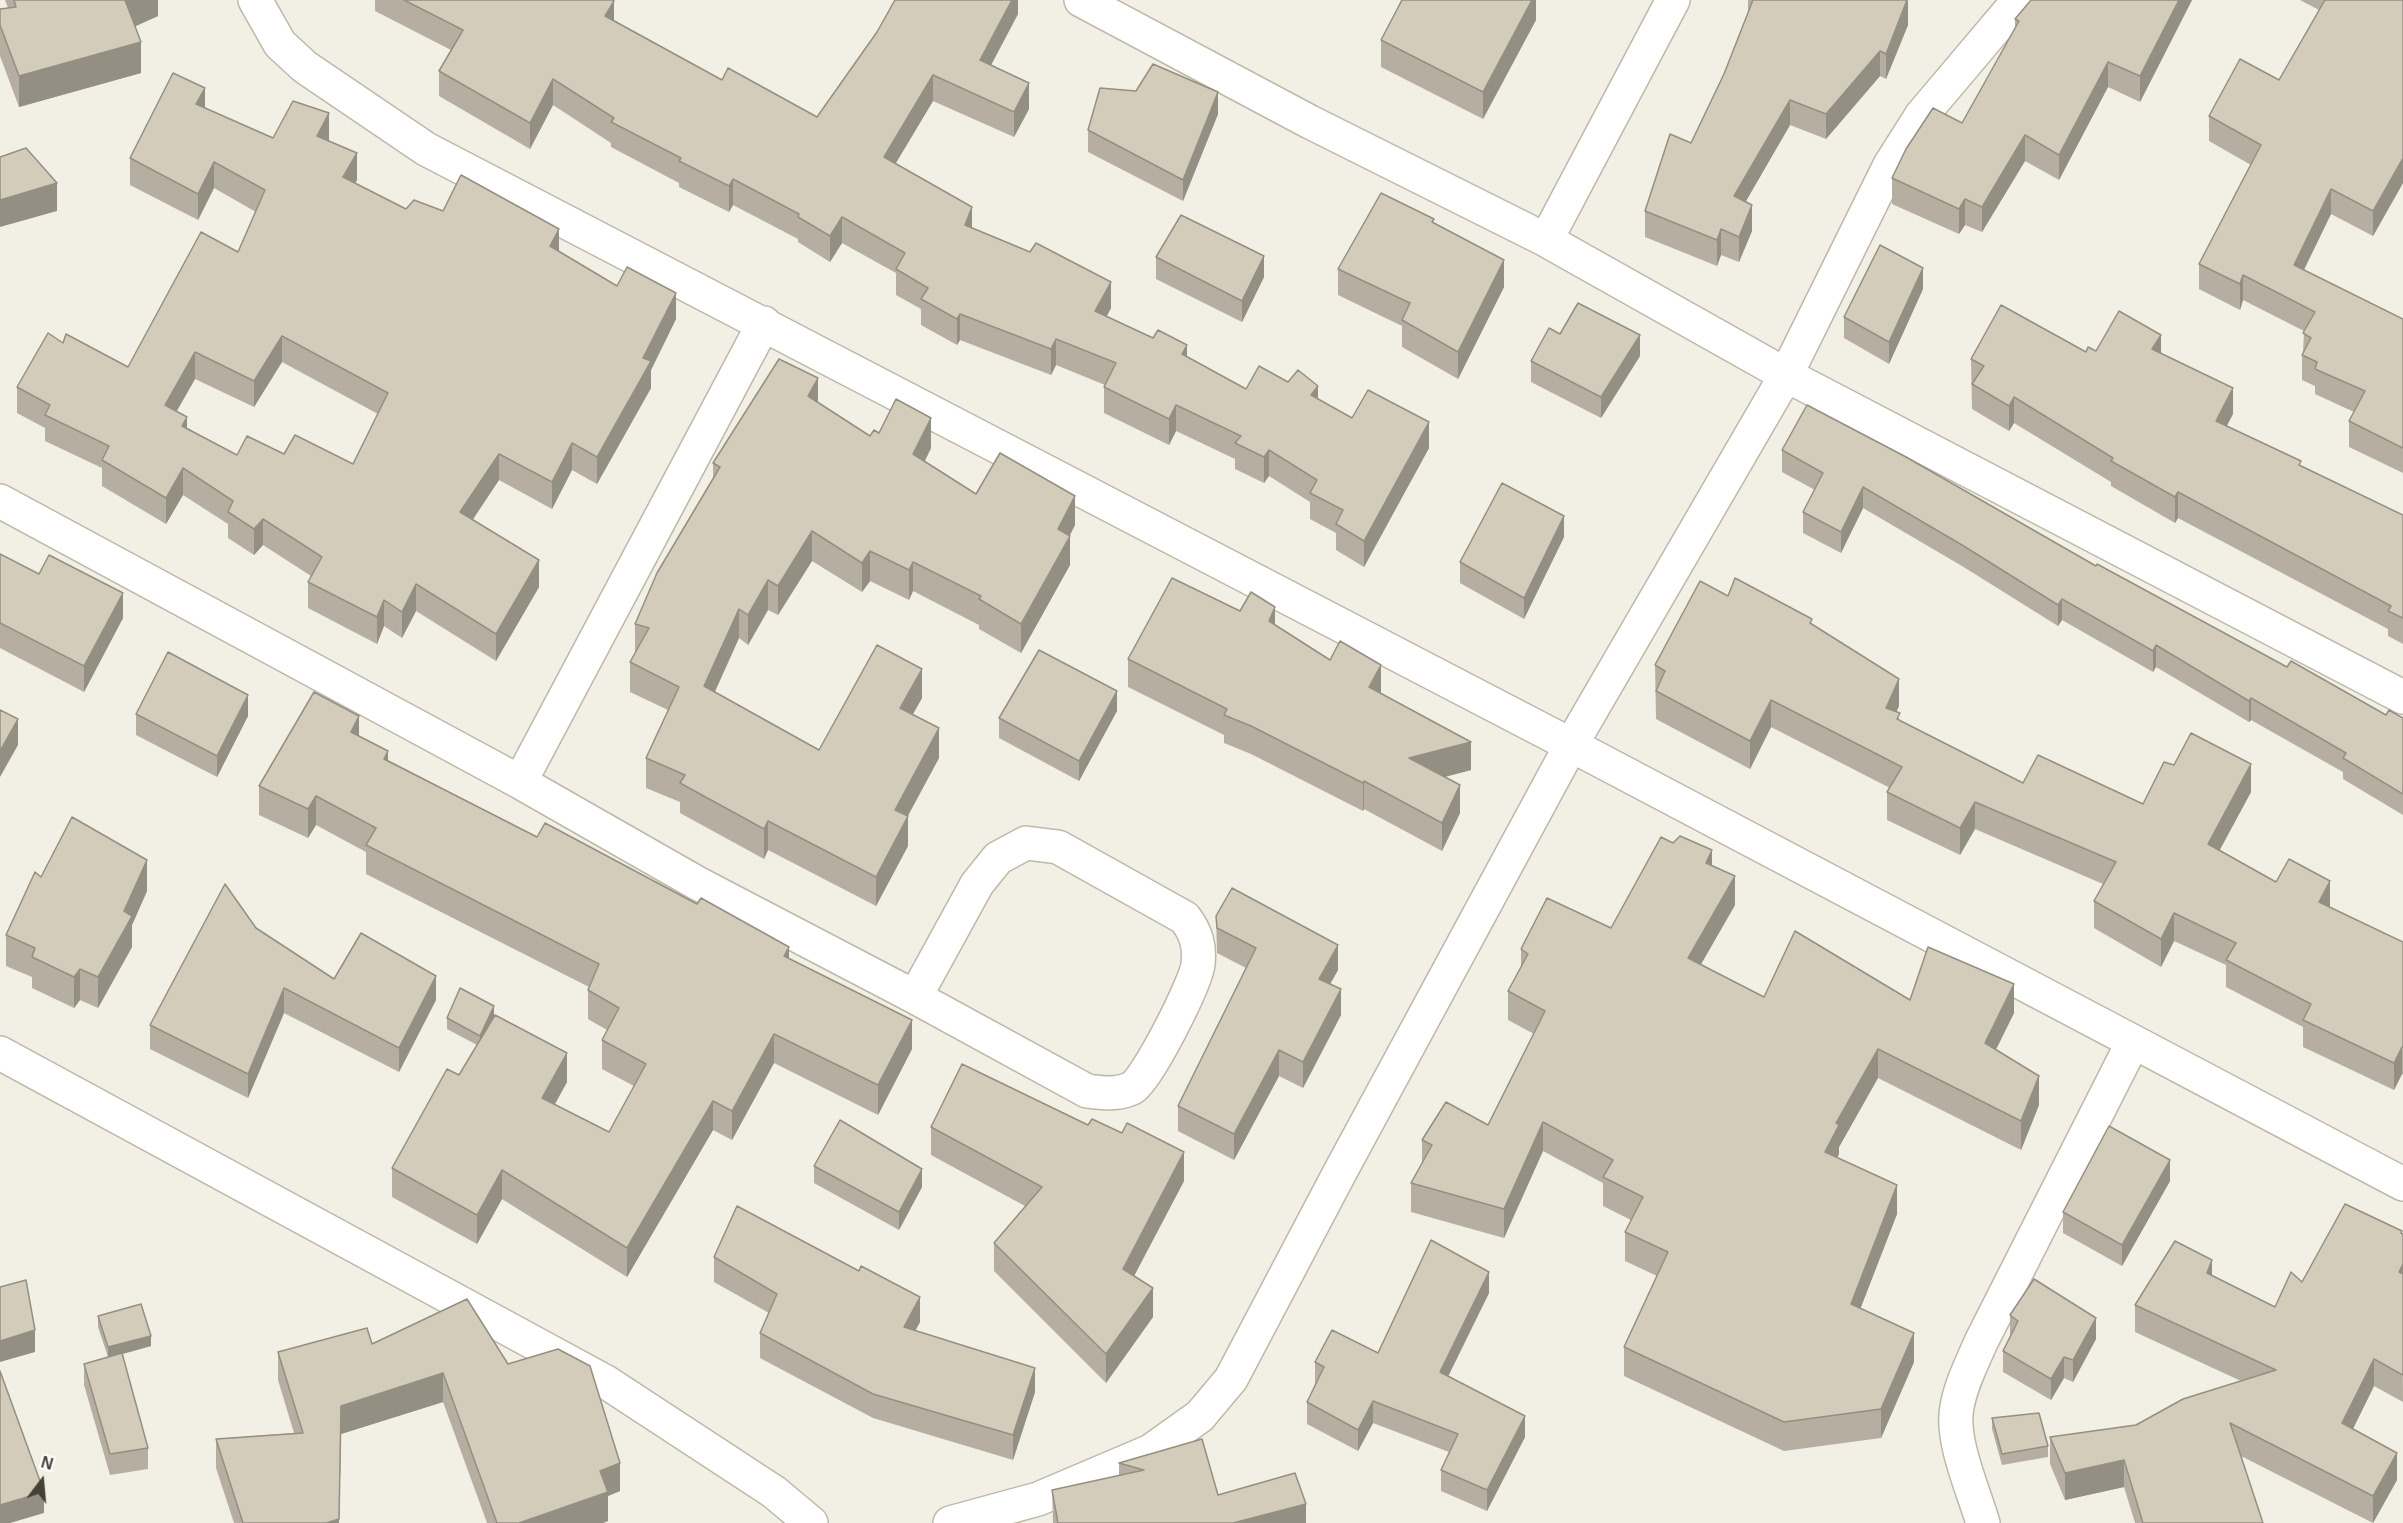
<!DOCTYPE html>
<style>
body{margin:0}
#map{position:relative;width:2403px;height:1523px;overflow:hidden;background:#f2f0e5;font-family:Helvetica,sans-serif}
canvas{display:block}
.north{position:absolute;left:12px;top:1451px;width:60px;height:60px;-webkit-text-stroke:4px #fff;paint-order:stroke;rotate:16deg;font-size:16px;font-weight:700;line-height:24px;text-align:center;color:#454035}
.north::after{content:'';display:block;margin:auto;width:21px;height:27px;background:#454035;clip-path:polygon(50% 0,100% 100%,50% 72%,0 100%)}
</style>
<div id="map">
<canvas width="2403" height="1523"></canvas>
<div class="north">N</div>
</div>
<script>
const ctx = document.querySelector('canvas').getContext('2d');
ctx.lineJoin = 'round';
function stroke(path, color, width, dash) {
  ctx.strokeStyle = color;
  ctx.lineWidth = width;
  ctx.lineCap = dash ? 'butt' : 'round';
  ctx.setLineDash(dash || []);
  ctx.stroke(path);
}
function fillPath(path, color) {
  ctx.fillStyle = color;
  ctx.fill(path, 'evenodd');
}
const minor = new Path2D(`
 M 255,0 L 280,44 L 305,67 L 426,149 L 1571,745 L 2403,1184
 M 1081,0 L 1310,122 L 1546,240 L 1786,375 L 2403,697
 M 1546,240 L 1673,0
 M 0,501 L 520,782 L 697,883 L 915,997 L 1087,1091 C 1102,1093 1118,1095 1132,1088 C 1146,1082 1197,981 1198,964 C 1200,945 1196,933 1185,918 L 1058,847 L 1026,843 L 998,858 L 977,884 L 915,997
 M 520,782 L 764,323
 M 0,1053 L 606,1382 L 774,1492 L 811,1523
 M 950,1523 L 1038,1499 L 1151,1451 L 1200,1416 L 1231,1379 L 1339,1174 L 1571,745 L 1786,375 L 1890,165 L 1921,116 L 2019,0
 M 1983,1523 C 1974,1492 1950,1439 1957,1407 C 1961,1384 1972,1363 1981,1342 L 2133,1042`);
stroke(minor, '#beb8a8', 36);
stroke(minor, '#fff', 33);
fillPath(new Path2D(`
 M 5,0 L 158,0 L 158,16 L 135,26 L 141,73 L 19,107 L 0,56 L 0,9 L 8,8 Z
 M 375,0 L 612,0 L 614,20 L 722,80 L 817,117 L 1018,0 L 1018,14 L 991,65 L 1029,109 L 1014,137 L 933,101 L 895,164 L 972,228 L 1111,308 L 1107,316 L 1187,357 L 1246,389 L 1318,399 L 1352,418 L 1429,448 L 1364,567 L 1336,550 L 1336,533 L 1310,519 L 1310,502 L 1269,476 L 1264,483 L 1235,469 L 1235,459 L 1176,431 L 1169,445 L 1104,413 L 1104,387 L 1105,385 L 1056,365 L 1051,375 L 960,340 L 957,345 L 921,325 L 921,309 L 896,295 L 896,273 L 842,243 L 830,262 L 798,242 L 798,239 L 733,205 L 729,212 L 679,187 L 679,183 L 611,147 L 611,143 L 553,105 L 530,149 L 439,96 L 439,71 L 451,50 L 375,11 Z
 M 1536,0 L 1536,20 L 1483,119 L 1381,67 L 1381,40 Z
 M 1748,0 L 1908,0 L 1908,25 L 1886,79 L 1880,76 L 1826,139 L 1790,125 L 1745,202 L 1752,231 L 1739,262 L 1721,255 L 1717,266 L 1645,237 L 1645,211 L 1691,143 L 1724,74 L 1748,14 Z
 M 2031,0 L 2192,0 L 2140,102 L 2108,87 L 2059,180 L 2025,161 L 1982,232 L 1965,225 L 1959,234 L 1892,204 L 1892,178 L 1962,123 L 2015,29 L 2015,19 Z
 M 2300,0 L 2403,0 L 2403,183 L 2373,236 L 2331,214 L 2304,270 L 2403,319 L 2403,473 L 2349,447 L 2349,421 L 2354,412 L 2315,394 L 2315,386 L 2302,380 L 2302,355 L 2303,353 L 2304,331 L 2243,300 L 2240,310 L 2199,289 L 2199,264 L 2251,165 L 2209,141 L 2209,116 L 2279,80 L 2319,10 Z
 M 205,108 L 273,138 L 329,140 L 328,141 L 357,180 L 355,183 L 406,209 L 443,211 L 559,252 L 617,286 L 676,319 L 651,370 L 651,388 L 597,484 L 572,470 L 552,509 L 499,480 L 472,520 L 539,587 L 496,661 L 416,611 L 402,638 L 384,626 L 377,644 L 308,608 L 308,582 L 311,576 L 263,545 L 254,555 L 228,538 L 228,524 L 183,495 L 166,524 L 102,486 L 102,468 L 45,441 L 45,428 L 17,413 L 17,387 L 63,343 L 128,367 L 238,252 L 256,212 L 214,188 L 198,220 L 130,185 L 130,158 ZM 282,362 L 378,414 L 353,464 L 284,454 L 237,455 L 187,428 L 176,411 L 195,379 L 254,407 Z
 M 1218,114 L 1183,201 L 1088,152 L 1088,130 Z
 M 1434,224 L 1504,287 L 1458,379 L 1402,347 L 1402,326 L 1338,295 L 1338,269 Z
 M 1156,257 L 1264,277 L 1242,322 L 1156,279 Z
 M 1923,289 L 1889,364 L 1844,338 L 1844,317 Z
 M 1560,334 L 1640,356 L 1601,418 L 1531,382 L 1531,361 Z
 M 2096,351 L 2161,353 L 2233,414 L 2226,426 L 2301,466 L 2403,515 L 2403,644 L 2388,636 L 2388,629 L 2178,518 L 2175,523 L 2111,486 L 2111,482 L 2014,423 L 2009,431 L 1972,409 L 1971,359 Z
 M 818,403 L 870,436 L 879,433 L 931,448 L 925,461 L 976,494 L 1075,525 L 1070,535 L 1070,565 L 1021,653 L 979,629 L 979,625 L 913,591 L 909,600 L 870,581 L 862,592 L 812,561 L 778,615 L 768,610 L 748,645 L 739,638 L 715,692 L 819,750 L 922,698 L 913,714 L 939,758 L 908,816 L 908,846 L 876,906 L 768,850 L 764,859 L 680,813 L 680,802 L 646,788 L 646,758 L 668,710 L 630,692 L 630,662 L 635,653 L 635,624 L 713,480 L 713,463 Z
 M 1782,450 L 2096,566 L 2287,667 L 2386,715 L 2403,718 L 2403,815 L 2343,779 L 2343,772 L 2251,720 L 2249,722 L 2156,667 L 2153,672 L 2062,620 L 2058,626 L 1962,566 L 1863,508 L 1841,553 L 1803,533 L 1803,512 L 1815,490 L 1782,472 Z
 M 1564,537 L 1524,619 L 1460,583 L 1460,562 Z
 M 0,554 L 123,618 L 84,692 L 0,648 Z
 M 1728,596 L 1812,625 L 1899,706 L 1896,712 L 1900,721 L 2023,783 L 2143,804 L 2251,792 L 2220,850 L 2276,882 L 2403,942 L 2403,1075 L 2402,1074 L 2394,1090 L 2303,1047 L 2303,1027 L 2226,987 L 2226,965 L 2174,941 L 2161,967 L 2094,928 L 2094,901 L 2103,884 L 1975,829 L 1960,855 L 1887,820 L 1887,792 L 1890,788 L 1771,727 L 1750,769 L 1656,719 L 1655,665 Z
 M 1240,611 L 1275,625 L 1381,694 L 1471,770 L 1445,777 L 1460,813 L 1442,851 L 1364,809 L 1363,811 L 1251,754 L 1224,743 L 1224,735 L 1128,687 L 1128,659 Z
 M 1117,711 L 1079,781 L 999,738 L 999,718 Z
 M 136,714 L 248,716 L 217,777 L 136,735 Z
 M 359,736 L 388,760 L 537,837 L 789,959 L 912,1049 L 878,1115 L 774,1063 L 732,1140 L 713,1130 L 627,1277 L 502,1199 L 477,1244 L 392,1197 L 392,1168 L 459,1075 L 477,1045 L 447,1029 L 447,1018 L 494,1017 L 567,1082 L 554,1105 L 609,1132 L 634,1086 L 602,1069 L 602,1040 L 607,1030 L 588,1019 L 588,990 L 589,987 L 366,874 L 366,852 L 316,825 L 308,838 L 259,815 L 259,786 Z
 M 1712,866 L 1735,905 L 1701,964 L 1764,997 L 1910,1000 L 2014,1013 L 1996,1049 L 2039,1105 L 2021,1150 L 1878,1078 L 1839,1147 L 1839,1154 L 1837,1158 L 1897,1214 L 1860,1309 L 1914,1362 L 1881,1438 L 1784,1451 L 1624,1376 L 1624,1347 L 1657,1276 L 1625,1261 L 1625,1232 L 1631,1220 L 1603,1206 L 1603,1183 L 1543,1151 L 1504,1238 L 1411,1212 L 1411,1183 L 1422,1164 L 1422,1140 L 1488,1125 L 1534,1034 L 1508,1020 L 1508,991 L 1521,967 L 1521,949 L 1611,928 Z
 M 41,877 L 147,891 L 132,925 L 132,947 L 98,1008 L 80,1000 L 74,1008 L 32,988 L 32,977 L 6,966 L 6,935 Z
 M 1216,916 L 1338,970 L 1330,984 L 1341,1015 L 1303,1088 L 1279,1076 L 1234,1160 L 1178,1131 L 1178,1106 L 1246,968 L 1217,953 Z
 M 256,928 L 334,979 L 436,1000 L 399,1072 L 284,1013 L 248,1098 L 150,1049 L 150,1025 Z
 M 1088,1125 L 1184,1181 L 1134,1276 L 1153,1317 L 1106,1383 L 994,1271 L 994,1243 L 1025,1206 L 931,1155 L 931,1127 Z
 M 814,1166 L 922,1187 L 899,1230 L 814,1183 Z
 M 2170,1181 L 2122,1266 L 2063,1233 L 2063,1212 Z
 M 2402,1234 L 2403,1402 L 2374,1386 L 2353,1429 L 2397,1480 L 2373,1523 L 2241,1456 L 2263,1523 L 2135,1523 L 2124,1487 L 2065,1500 L 2050,1464 L 2050,1437 L 2136,1425 L 2241,1381 L 2135,1332 L 2135,1305 L 2212,1276 L 2275,1307 L 2302,1282 Z
 M 714,1257 L 920,1322 L 915,1331 L 1035,1392 L 1013,1460 L 873,1418 L 760,1358 L 760,1333 L 769,1313 L 714,1282 Z
 M 1489,1293 L 1448,1376 L 1525,1437 L 1487,1511 L 1441,1491 L 1441,1470 L 1449,1452 L 1373,1423 L 1358,1451 L 1307,1424 L 1307,1402 L 1316,1384 L 1315,1383 L 1315,1362 L 1378,1353 Z
 M 2010,1315 L 2096,1339 L 2073,1382 L 2064,1378 L 2051,1400 L 2003,1372 L 2003,1351 L 2010,1336 Z
 M 98,1316 L 151,1346 L 122,1354 L 148,1448 L 148,1469 L 110,1475 L 84,1385 L 84,1364 L 108,1357 L 98,1327 Z
 M 372,1344 L 508,1364 L 620,1491 L 608,1496 L 608,1521 L 603,1523 L 487,1523 L 443,1402 L 341,1434 L 339,1523 L 234,1523 L 216,1468 L 216,1439 L 294,1433 L 278,1380 L 278,1352 Z
 M 1992,1418 L 2048,1446 L 2048,1457 L 2002,1465 L 1992,1429 Z
 M 1202,1439 L 1218,1495 L 1306,1523 L 1053,1523 L 1052,1490 L 1119,1476 L 1119,1463 Z`), '#b6afa1');
fillPath(new Path2D(`
 M 125,0 L 158,0 L 158,16 L 125,31 Z
 M 1012,0 L 1018,0 L 1018,14 L 980,86 L 980,60 Z
 M 1532,0 L 1536,0 L 1536,20 L 1483,119 L 1483,92 Z
 M 1908,0 L 1908,25 L 1886,79 L 1886,54 Z
 M 2179,0 L 2192,0 L 2140,102 L 2140,76 Z
 M 614,1 L 614,27 L 605,16 Z
 M 141,42 L 141,73 L 19,107 L 19,76 Z
 M 1880,51 L 1880,76 L 1826,139 L 1826,114 Z
 M 2108,62 L 2108,87 L 2059,180 L 2059,155 Z
 M 933,75 L 933,101 L 884,183 L 884,157 Z
 M 553,79 L 553,105 L 530,149 L 530,123 Z
 M 1029,83 L 1029,109 L 1014,137 L 1014,112 Z
 M 205,88 L 205,114 L 196,104 Z
 M 1218,92 L 1218,114 L 1183,201 L 1183,180 Z
 M 1790,100 L 1790,125 L 1734,222 L 1734,196 Z
 M 329,113 L 329,140 L 317,163 L 317,136 Z
 M 2025,135 L 2025,161 L 1982,232 L 1982,207 Z
 M 357,153 L 357,180 L 343,204 L 343,177 Z
 M 2403,158 L 2403,183 L 2373,236 L 2373,211 Z
 M 214,162 L 214,188 L 198,220 L 198,194 Z
 M 733,179 L 733,205 L 729,212 L 729,186 Z
 M 57,183 L 57,211 L 0,227 L 0,200 Z
 M 2331,189 L 2331,214 L 2294,290 L 2294,265 Z
 M 1965,199 L 1965,225 L 1959,234 L 1959,209 Z
 M 1752,205 L 1752,231 L 1739,262 L 1739,237 Z
 M 972,207 L 972,233 L 965,225 Z
 M 842,217 L 842,243 L 830,262 L 830,236 Z
 M 559,229 L 559,255 L 550,246 Z
 M 1721,229 L 1721,255 L 1717,266 L 1717,240 Z
 M 1264,256 L 1264,277 L 1242,322 L 1242,301 Z
 M 1504,260 L 1504,287 L 1458,379 L 1458,352 Z
 M 1923,268 L 1923,289 L 1889,364 L 1889,342 Z
 M 2243,275 L 2243,300 L 2240,310 L 2240,284 Z
 M 1111,282 L 1111,308 L 1095,337 L 1095,311 Z
 M 676,293 L 676,319 L 651,370 L 651,388 L 597,484 L 597,457 L 643,358 Z
 M 960,314 L 960,340 L 957,345 L 957,319 Z
 M 1640,335 L 1640,356 L 1601,418 L 1601,397 Z
 M 2161,335 L 2161,360 L 2152,349 Z
 M 282,336 L 282,362 L 254,407 L 254,381 Z
 M 1056,339 L 1056,365 L 1051,375 L 1051,349 Z
 M 1187,345 L 1187,371 L 1182,354 Z
 M 195,352 L 195,379 L 165,432 L 165,405 Z
 M 818,378 L 818,408 L 808,396 Z
 M 1318,386 L 1318,412 L 1311,395 Z
 M 2233,388 L 2233,414 L 2216,447 L 2216,421 Z
 M 2014,397 L 2014,423 L 2009,431 L 2009,406 Z
 M 1176,405 L 1176,431 L 1169,445 L 1169,419 Z
 M 187,417 L 187,443 L 182,426 Z
 M 931,418 L 931,448 L 913,484 L 913,454 Z
 M 1429,422 L 1429,448 L 1364,567 L 1364,541 Z
 M 572,443 L 572,470 L 552,509 L 552,482 Z
 M 1269,450 L 1269,476 L 1264,483 L 1264,457 Z
 M 499,454 L 499,480 L 460,539 L 460,512 Z
 M 183,468 L 183,495 L 166,524 L 166,498 Z
 M 1863,487 L 1863,508 L 1841,553 L 1841,532 Z
 M 2178,492 L 2178,518 L 2175,523 L 2175,497 Z
 M 1075,496 L 1075,525 L 1058,558 L 1058,529 Z
 M 1564,516 L 1564,537 L 1524,619 L 1524,598 Z
 M 263,519 L 263,545 L 254,555 L 254,529 Z
 M 812,531 L 812,561 L 778,615 L 778,586 Z
 M 1070,536 L 1070,565 L 1021,653 L 1021,624 Z
 M 870,551 L 870,581 L 862,592 L 862,563 Z
 M 539,560 L 539,587 L 496,661 L 496,634 Z
 M 913,562 L 913,591 L 909,600 L 909,570 Z
 M 768,580 L 768,610 L 748,645 L 748,615 Z
 M 416,584 L 416,611 L 402,638 L 402,612 Z
 M 123,593 L 123,618 L 84,692 L 84,666 Z
 M 2062,599 L 2062,620 L 2058,626 L 2058,605 Z
 M 384,600 L 384,626 L 377,644 L 377,617 Z
 M 1275,607 L 1275,635 L 1269,621 Z
 M 739,609 L 739,638 L 704,715 L 704,686 Z
 M 2156,645 L 2156,667 L 2153,672 L 2153,651 Z
 M 1381,665 L 1381,693 L 1369,687 Z
 M 922,669 L 922,698 L 900,737 L 900,708 Z
 M 1899,679 L 1899,706 L 1886,735 L 1886,708 Z
 M 1117,691 L 1117,711 L 1079,781 L 1079,761 Z
 M 248,695 L 248,716 L 217,777 L 217,756 Z
 M 2251,698 L 2251,720 L 2249,722 L 2249,701 Z
 M 1771,700 L 1771,727 L 1750,769 L 1750,741 Z
 M 359,716 L 359,745 L 351,732 Z
 M 18,719 L 18,745 L 0,777 L 0,751 Z
 M 939,728 L 939,758 L 895,839 L 895,810 Z
 M 1471,742 L 1471,770 L 1409,786 L 1409,758 Z
 M 388,751 L 388,780 L 384,759 Z
 M 2251,764 L 2251,792 L 2208,871 L 2208,844 Z
 M 1364,781 L 1364,809 L 1363,811 L 1363,783 Z
 M 1460,785 L 1460,813 L 1442,851 L 1442,823 Z
 M 316,796 L 316,825 L 308,838 L 308,809 Z
 M 1975,802 L 1975,829 L 1960,855 L 1960,828 Z
 M 908,816 L 908,846 L 876,906 L 876,877 Z
 M 768,821 L 768,850 L 764,859 L 764,829 Z
 M 1712,850 L 1712,879 L 1706,863 Z
 M 147,860 L 147,891 L 132,925 L 132,947 L 98,1008 L 98,977 L 124,911 Z
 M 1735,876 L 1735,905 L 1688,987 L 1688,958 Z
 M 2330,881 L 2330,908 L 2319,902 Z
 M 2174,913 L 2174,941 L 2161,967 L 2161,939 Z
 M 1338,945 L 1338,970 L 1319,1004 L 1319,979 Z
 M 789,947 L 789,976 L 784,956 Z
 M 80,969 L 80,1000 L 74,1008 L 74,977 Z
 M 436,976 L 436,1000 L 399,1072 L 399,1048 Z
 M 2014,984 L 2014,1013 L 1985,1072 L 1985,1043 Z
 M 284,988 L 284,1013 L 248,1098 L 248,1074 Z
 M 1341,989 L 1341,1015 L 1303,1088 L 1303,1062 Z
 M 494,1006 L 494,1017 L 480,1047 L 480,1036 Z
 M 912,1020 L 912,1049 L 878,1115 L 878,1085 Z
 M 774,1034 L 774,1063 L 732,1140 L 732,1111 Z
 M 2402,1047 L 2402,1074 L 2394,1090 L 2394,1063 Z
 M 1878,1049 L 1878,1078 L 1839,1147 L 1839,1154 L 1825,1181 L 1825,1152 L 1836,1123 Z
 M 1279,1050 L 1279,1076 L 1234,1160 L 1234,1134 Z
 M 567,1053 L 567,1082 L 542,1128 L 542,1098 Z
 M 2039,1076 L 2039,1105 L 2021,1150 L 2021,1121 Z
 M 713,1101 L 713,1130 L 627,1277 L 627,1248 Z
 M 1543,1122 L 1543,1151 L 1504,1238 L 1504,1209 Z
 M 1184,1152 L 1184,1181 L 1123,1297 L 1123,1269 Z
 M 2170,1160 L 2170,1181 L 2122,1266 L 2122,1245 Z
 M 922,1169 L 922,1187 L 899,1230 L 899,1212 Z
 M 502,1170 L 502,1199 L 477,1244 L 477,1215 Z
 M 1897,1185 L 1897,1214 L 1851,1333 L 1851,1304 Z
 M 2212,1260 L 2212,1288 L 2207,1273 Z
 M 2403,1264 L 2403,1292 L 2399,1272 Z
 M 1489,1272 L 1489,1293 L 1440,1393 L 1440,1372 Z
 M 1153,1288 L 1153,1317 L 1106,1383 L 1106,1354 Z
 M 920,1297 L 920,1322 L 904,1352 L 904,1327 Z
 M 2096,1318 L 2096,1339 L 2073,1382 L 2073,1360 Z
 M 35,1330 L 35,1352 L 0,1362 L 0,1341 Z
 M 1914,1333 L 1914,1362 L 1881,1438 L 1881,1409 Z
 M 151,1336 L 151,1346 L 108,1358 L 108,1347 Z
 M 2064,1357 L 2064,1378 L 2051,1400 L 2051,1379 Z
 M 2374,1359 L 2374,1386 L 2342,1451 L 2342,1423 Z
 M 1035,1368 L 1035,1392 L 1013,1460 L 1013,1435 Z
 M 443,1373 L 443,1402 L 341,1434 L 339,1523 L 326,1523 L 341,1406 Z
 M 1373,1401 L 1373,1423 L 1358,1451 L 1358,1430 Z
 M 1525,1416 L 1525,1437 L 1487,1511 L 1487,1490 Z
 M 2397,1453 L 2397,1480 L 2373,1523 L 2373,1496 Z
 M 2124,1460 L 2124,1487 L 2065,1500 L 2065,1473 Z
 M 620,1463 L 620,1491 L 608,1496 L 608,1521 L 603,1523 L 519,1523 L 600,1471 Z
 M 44,1492 L 44,1513 L 10,1523 L 0,1523 L 0,1505 Z
 M 1306,1504 L 1306,1523 L 1233,1523 Z`), '#948f83');
const building = new Path2D(`
 M 14,0 L 125,0 L 141,42 L 19,76 L 0,25 L 0,9 L 16,7 Z
 M 404,0 L 612,0 L 614,1 L 605,16 L 722,80 L 728,68 L 817,117 L 877,32 L 895,0 L 1012,0 L 980,60 L 1029,83 L 1014,112 L 933,75 L 884,157 L 972,207 L 965,225 L 1030,252 L 1036,243 L 1111,282 L 1095,311 L 1153,338 L 1158,330 L 1187,345 L 1182,354 L 1246,389 L 1259,366 L 1288,382 L 1298,370 L 1318,386 L 1311,395 L 1352,418 L 1368,390 L 1429,422 L 1364,541 L 1336,524 L 1343,510 L 1310,493 L 1317,480 L 1269,450 L 1264,457 L 1235,443 L 1241,436 L 1176,405 L 1169,419 L 1104,387 L 1116,363 L 1056,339 L 1051,349 L 960,314 L 957,319 L 921,299 L 928,288 L 896,269 L 905,253 L 842,217 L 830,236 L 798,217 L 799,214 L 733,179 L 729,186 L 679,161 L 681,158 L 611,122 L 614,118 L 553,79 L 530,123 L 439,71 L 463,30 Z
 M 1402,0 L 1532,0 L 1483,92 L 1381,40 Z
 M 1753,0 L 1907,0 L 1886,54 L 1880,51 L 1826,114 L 1790,100 L 1734,196 L 1752,205 L 1739,237 L 1721,229 L 1717,240 L 1645,211 L 1670,134 L 1691,143 L 1724,74 Z
 M 2031,0 L 2179,0 L 2140,76 L 2108,62 L 2059,155 L 2025,135 L 1982,207 L 1965,199 L 1959,209 L 1892,178 L 1906,149 L 1933,108 L 1962,123 L 2019,21 L 2015,19 Z
 M 2325,0 L 2403,0 L 2403,158 L 2373,211 L 2331,189 L 2294,265 L 2403,319 L 2403,448 L 2349,421 L 2365,391 L 2315,369 L 2317,362 L 2302,355 L 2311,338 L 2303,333 L 2315,312 L 2243,275 L 2240,284 L 2199,264 L 2261,145 L 2209,116 L 2240,59 L 2279,80 Z
 M 1153,64 L 1218,92 L 1183,180 L 1088,130 L 1100,88 L 1136,91 Z
 M 173,73 L 205,88 L 196,104 L 273,138 L 293,101 L 329,113 L 317,136 L 357,153 L 343,177 L 406,209 L 414,200 L 443,211 L 461,175 L 559,229 L 550,246 L 617,286 L 627,267 L 676,293 L 643,358 L 651,361 L 597,457 L 572,443 L 552,482 L 499,454 L 460,512 L 539,560 L 496,634 L 416,584 L 402,612 L 384,600 L 377,617 L 308,582 L 322,557 L 263,519 L 254,529 L 228,512 L 233,501 L 183,468 L 166,498 L 102,460 L 109,446 L 45,415 L 50,405 L 17,387 L 48,333 L 63,343 L 66,334 L 128,367 L 201,232 L 238,252 L 265,190 L 214,162 L 198,194 L 130,158 ZM 282,336 L 388,393 L 353,464 L 295,435 L 284,454 L 247,436 L 237,455 L 182,426 L 187,417 L 165,405 L 195,352 L 254,381 Z
 M 26,148 L 57,183 L 0,200 L 0,157 Z
 M 1381,193 L 1434,219 L 1432,222 L 1504,260 L 1458,352 L 1402,320 L 1410,303 L 1338,269 Z
 M 1181,215 L 1264,256 L 1242,301 L 1156,257 Z
 M 1880,245 L 1923,268 L 1889,342 L 1844,317 Z
 M 1578,303 L 1640,335 L 1601,397 L 1531,361 L 1549,328 L 1560,334 Z
 M 2001,305 L 2086,352 L 2088,347 L 2096,351 L 2119,311 L 2161,335 L 2152,349 L 2233,388 L 2216,421 L 2301,461 L 2299,465 L 2403,515 L 2403,618 L 2388,611 L 2391,606 L 2178,492 L 2175,497 L 2111,461 L 2113,458 L 2014,397 L 2009,406 L 1972,384 L 1984,366 L 1971,359 Z
 M 779,359 L 818,378 L 808,396 L 870,436 L 874,430 L 879,433 L 896,399 L 931,418 L 913,454 L 976,494 L 1000,453 L 1075,496 L 1058,529 L 1070,536 L 1021,624 L 979,599 L 981,596 L 913,562 L 909,570 L 870,551 L 862,563 L 812,531 L 778,586 L 768,580 L 748,615 L 739,609 L 704,686 L 819,750 L 877,645 L 922,669 L 900,708 L 939,728 L 895,810 L 908,816 L 876,877 L 768,821 L 764,829 L 680,783 L 685,775 L 646,758 L 679,687 L 630,662 L 649,628 L 635,624 L 657,573 L 720,467 L 713,463 Z
 M 1807,405 L 1906,457 L 2096,566 L 2097,564 L 2287,667 L 2291,661 L 2386,715 L 2389,710 L 2403,718 L 2403,794 L 2343,758 L 2346,753 L 2251,698 L 2249,701 L 2156,645 L 2153,651 L 2062,599 L 2058,605 L 1962,545 L 1863,487 L 1841,532 L 1803,512 L 1823,473 L 1782,450 Z
 M 1502,483 L 1564,516 L 1524,598 L 1460,562 Z
 M 0,554 L 39,574 L 49,555 L 123,593 L 84,666 L 0,623 Z
 M 1172,578 L 1240,611 L 1251,592 L 1275,607 L 1269,621 L 1330,660 L 1340,641 L 1381,665 L 1369,687 L 1471,742 L 1409,758 L 1460,785 L 1442,823 L 1364,781 L 1363,783 L 1251,726 L 1224,715 L 1227,709 L 1128,659 Z
 M 1735,578 L 1812,619 L 1810,623 L 1899,679 L 1886,708 L 1900,713 L 1897,719 L 2023,783 L 2038,755 L 2143,804 L 2164,762 L 2174,765 L 2191,733 L 2251,764 L 2208,844 L 2276,882 L 2289,859 L 2330,881 L 2319,902 L 2403,942 L 2403,1047 L 2402,1047 L 2394,1063 L 2303,1020 L 2311,1004 L 2226,960 L 2236,943 L 2174,913 L 2161,939 L 2094,901 L 2116,862 L 1975,802 L 1960,828 L 1887,792 L 1902,767 L 1771,700 L 1750,741 L 1656,691 L 1665,671 L 1655,665 L 1700,581 L 1728,596 Z
 M 1039,650 L 1117,691 L 1079,761 L 999,718 Z
 M 168,652 L 248,695 L 217,756 L 136,714 Z
 M 314,692 L 359,716 L 351,732 L 388,751 L 384,759 L 537,837 L 545,823 L 697,904 L 701,898 L 789,947 L 784,956 L 912,1020 L 878,1085 L 774,1034 L 732,1111 L 713,1101 L 627,1248 L 502,1170 L 477,1215 L 392,1168 L 447,1069 L 459,1075 L 495,1015 L 567,1053 L 542,1098 L 609,1132 L 646,1064 L 602,1040 L 619,1008 L 588,990 L 599,964 L 366,845 L 376,828 L 316,796 L 308,809 L 259,786 Z
 M 0,710 L 18,719 L 0,751 Z
 M 72,817 L 147,860 L 124,911 L 132,916 L 98,977 L 80,969 L 74,977 L 32,957 L 35,948 L 6,935 L 35,872 L 41,877 Z
 M 1680,836 L 1712,850 L 1706,863 L 1735,876 L 1688,958 L 1764,997 L 1795,931 L 1910,1000 L 1928,947 L 2014,984 L 1985,1043 L 2039,1076 L 2021,1121 L 1878,1049 L 1836,1123 L 1839,1125 L 1825,1152 L 1897,1185 L 1851,1304 L 1914,1333 L 1881,1409 L 1784,1422 L 1624,1347 L 1668,1252 L 1625,1232 L 1643,1197 L 1603,1177 L 1613,1160 L 1543,1122 L 1504,1209 L 1411,1183 L 1432,1145 L 1422,1140 L 1446,1102 L 1488,1125 L 1545,1011 L 1508,991 L 1528,954 L 1521,949 L 1547,898 L 1611,928 L 1661,837 L 1673,843 Z
 M 225,884 L 256,928 L 334,979 L 361,933 L 436,976 L 399,1048 L 284,988 L 248,1074 L 150,1025 Z
 M 1232,888 L 1338,945 L 1319,979 L 1341,989 L 1303,1062 L 1279,1050 L 1234,1134 L 1178,1106 L 1256,948 L 1217,928 L 1216,916 Z
 M 460,988 L 494,1006 L 480,1036 L 447,1018 Z
 M 962,1064 L 1088,1125 L 1092,1119 L 1122,1133 L 1127,1123 L 1184,1152 L 1123,1269 L 1153,1288 L 1106,1354 L 994,1243 L 1042,1187 L 931,1127 Z
 M 840,1120 L 922,1169 L 899,1212 L 814,1166 Z
 M 2109,1126 L 2170,1160 L 2122,1245 L 2063,1212 Z
 M 2345,1204 L 2402,1231 L 2401,1233 L 2403,1234 L 2403,1264 L 2399,1272 L 2403,1274 L 2403,1375 L 2374,1359 L 2342,1423 L 2397,1453 L 2373,1496 L 2230,1423 L 2263,1523 L 2143,1523 L 2124,1460 L 2065,1473 L 2050,1437 L 2136,1425 L 2183,1399 L 2276,1370 L 2135,1305 L 2175,1241 L 2212,1260 L 2207,1273 L 2275,1307 L 2291,1272 L 2302,1282 Z
 M 737,1206 L 859,1271 L 861,1266 L 920,1297 L 904,1327 L 1035,1368 L 1013,1435 L 873,1394 L 760,1333 L 777,1294 L 714,1257 Z
 M 1431,1240 L 1489,1272 L 1440,1372 L 1525,1416 L 1487,1490 L 1441,1470 L 1458,1434 L 1373,1401 L 1358,1430 L 1307,1402 L 1324,1367 L 1315,1362 L 1332,1330 L 1378,1353 Z
 M 2034,1279 L 2096,1318 L 2073,1360 L 2064,1357 L 2051,1379 L 2003,1351 L 2018,1321 L 2010,1315 Z
 M 26,1280 L 35,1330 L 0,1341 L 0,1287 Z
 M 467,1299 L 508,1364 L 558,1349 L 590,1366 L 620,1463 L 600,1471 L 608,1492 L 519,1523 L 497,1523 L 443,1373 L 341,1406 L 339,1519 L 326,1523 L 243,1523 L 216,1439 L 303,1433 L 278,1352 L 367,1328 L 372,1344 Z
 M 141,1304 L 151,1336 L 108,1347 L 98,1316 Z
 M 122,1353 L 148,1448 L 110,1454 L 84,1364 Z
 M 0,1371 L 44,1492 L 0,1505 Z
 M 2039,1413 L 2048,1446 L 2002,1454 L 1992,1418 Z
 M 1202,1439 L 1218,1495 L 1295,1473 L 1306,1504 L 1233,1523 L 1058,1523 L 1052,1490 L 1144,1470 L 1119,1463 Z`);
fillPath(building, '#d4ccbb');
stroke(building, '#948f83', 1.5);
</script>
